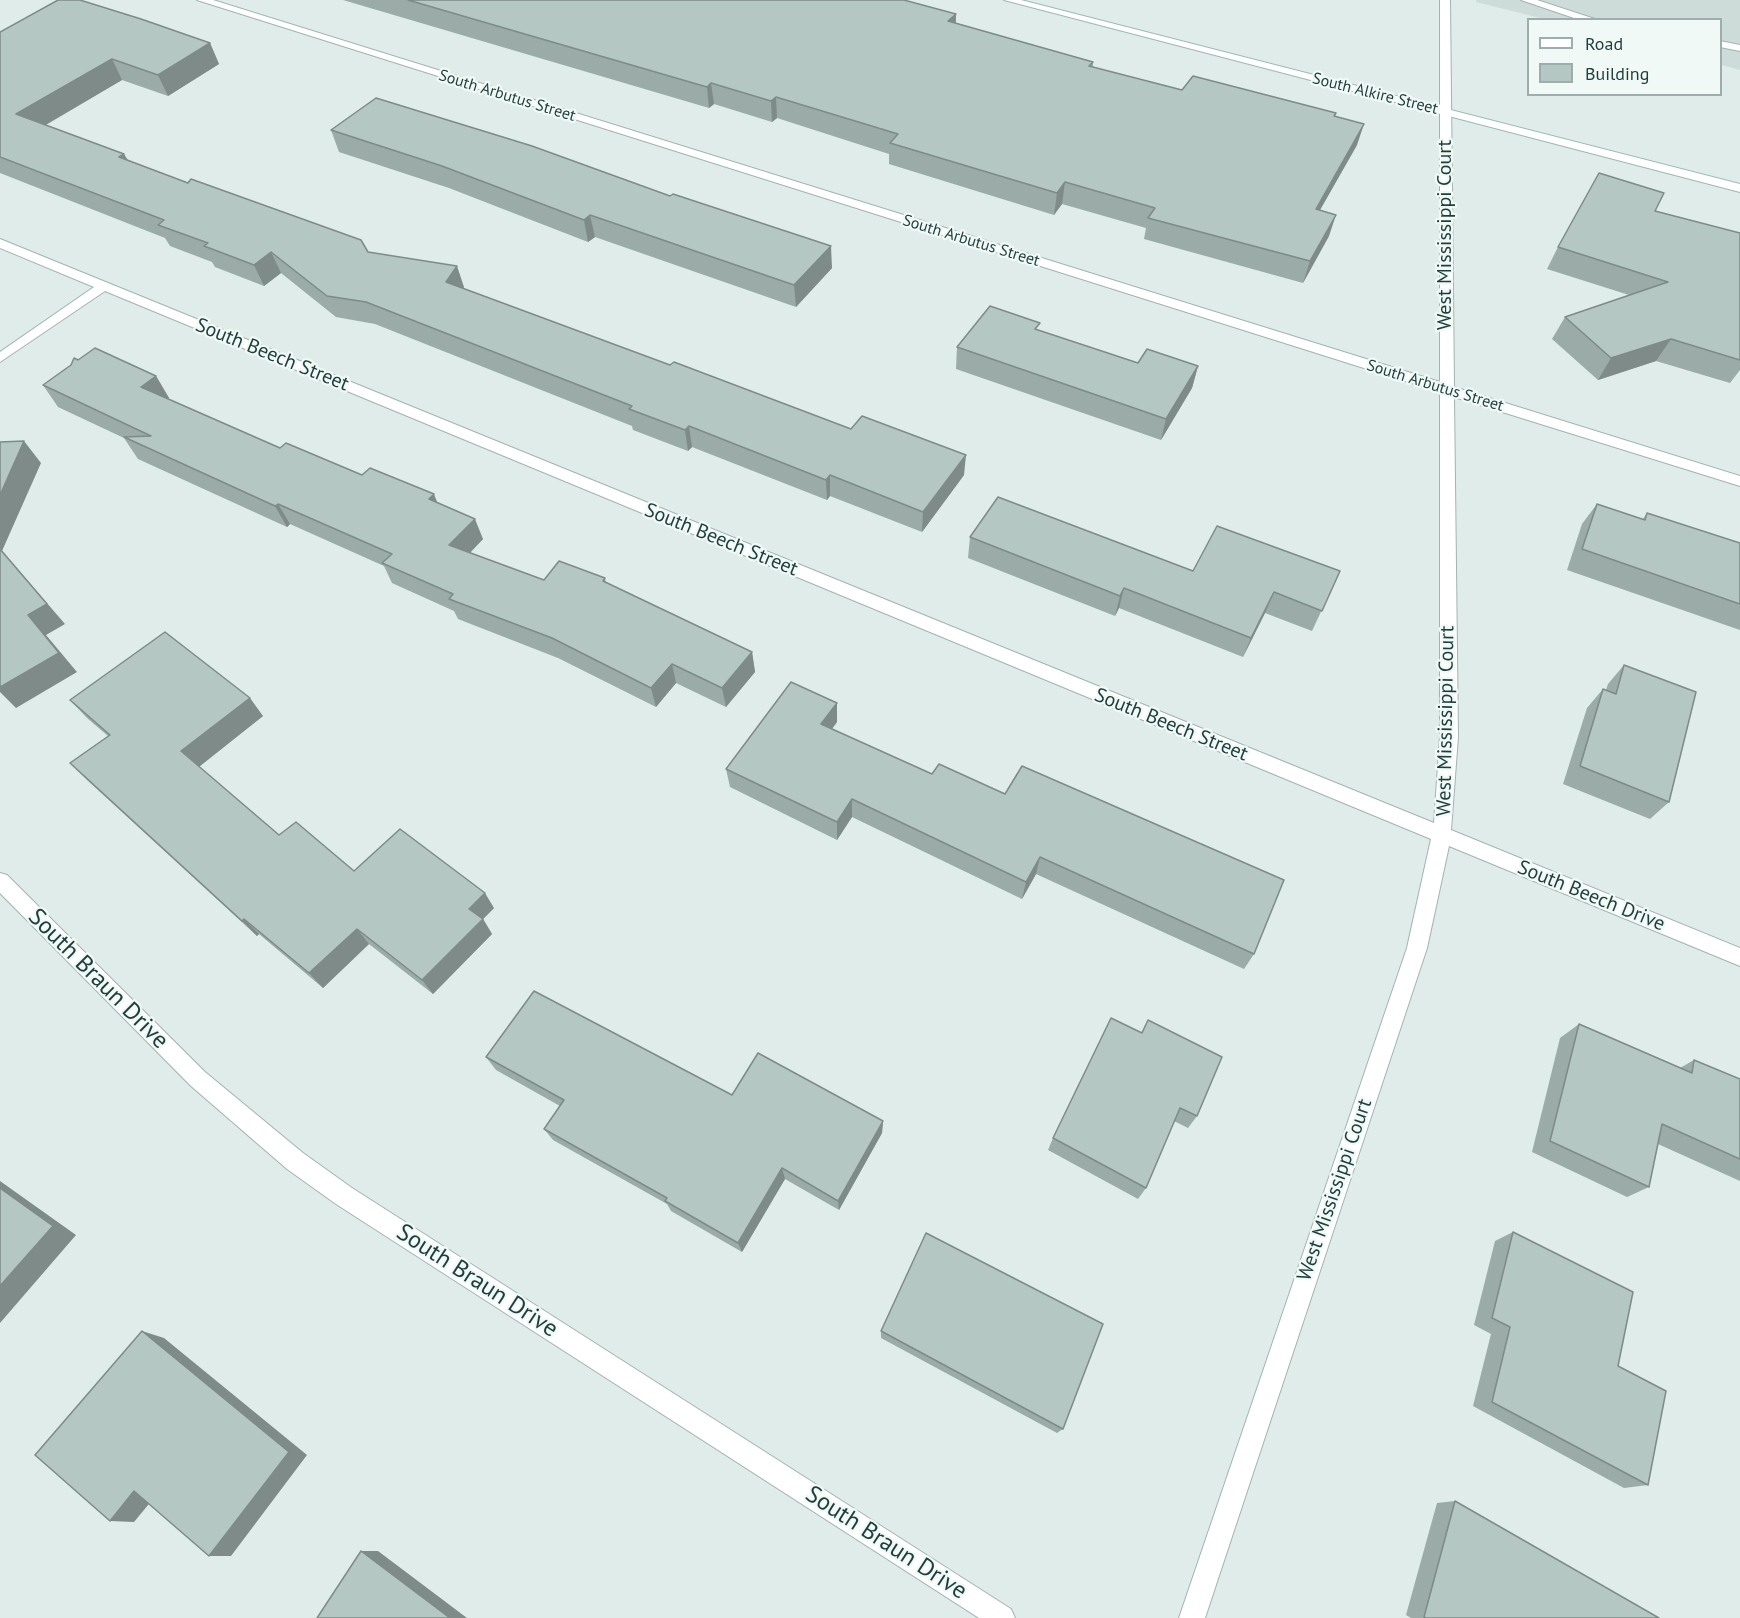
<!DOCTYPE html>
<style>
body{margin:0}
#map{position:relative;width:1740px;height:1618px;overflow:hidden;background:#dfece9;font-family:"PT Sans",sans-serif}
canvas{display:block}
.legend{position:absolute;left:1527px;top:18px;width:195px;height:78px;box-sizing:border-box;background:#f0f9f6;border:2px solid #9caeab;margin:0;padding:8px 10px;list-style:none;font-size:18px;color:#1e3e3b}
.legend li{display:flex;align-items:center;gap:12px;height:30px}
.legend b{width:30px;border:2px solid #9caeab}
</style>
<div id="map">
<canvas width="1740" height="1618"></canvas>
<ul class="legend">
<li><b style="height:8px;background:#fff"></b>Road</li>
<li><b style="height:16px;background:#b4c7c2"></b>Building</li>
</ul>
</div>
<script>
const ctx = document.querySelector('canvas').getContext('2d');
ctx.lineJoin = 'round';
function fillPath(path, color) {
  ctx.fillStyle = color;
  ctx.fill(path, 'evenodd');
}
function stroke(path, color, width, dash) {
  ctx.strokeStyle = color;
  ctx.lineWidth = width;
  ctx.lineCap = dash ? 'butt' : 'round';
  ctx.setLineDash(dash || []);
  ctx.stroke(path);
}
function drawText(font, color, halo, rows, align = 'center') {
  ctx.font = font + ' "PT Sans",sans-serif';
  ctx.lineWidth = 4.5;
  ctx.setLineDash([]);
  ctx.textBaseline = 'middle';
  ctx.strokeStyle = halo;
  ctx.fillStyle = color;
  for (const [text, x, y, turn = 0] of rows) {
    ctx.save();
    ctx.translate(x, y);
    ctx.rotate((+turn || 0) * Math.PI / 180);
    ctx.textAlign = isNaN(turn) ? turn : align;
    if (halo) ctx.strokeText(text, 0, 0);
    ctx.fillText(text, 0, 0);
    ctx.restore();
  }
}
fillPath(new Path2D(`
 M 1476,0 L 1740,0 L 1740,70 L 1721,65 L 1720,20 L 1544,19 L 1476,2 Z`), '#cddcd8');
const lane = new Path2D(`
 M 1521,0 L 1537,0 L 1598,20 L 1580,20 Z
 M 1720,41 L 1740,45 L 1740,51 L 1720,47 Z`);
const street = new Path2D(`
 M 197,0 L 213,0 L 1440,382 L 1440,0 L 1450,0 L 1454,387 L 1740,476 L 1740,486 L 1454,397 L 1458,737 L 1451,830 L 1740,948 L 1740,966 L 1449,846 L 1427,948 L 1205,1618 L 1179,1618 L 1407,948 L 1431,839 L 105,291 L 0,362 L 0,352 L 94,287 L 0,248 L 0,239 L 1434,823 L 1440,737 L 1440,392 Z
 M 0,873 L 7,875 L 205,1072 L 303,1153 L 352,1188 L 1011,1609 L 1015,1618 L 979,1618 L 336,1204 L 287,1169 L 191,1086 L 0,893 Z`);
const secondary = new Path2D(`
 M 1004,0 L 1021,0 L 1740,184 L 1740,192 Z`);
stroke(lane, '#a1b4b1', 2);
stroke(street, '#a1b4b1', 2);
stroke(secondary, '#9cb9b4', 2);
fillPath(lane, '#fff');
fillPath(street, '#fff');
fillPath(secondary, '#fff');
fillPath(new Path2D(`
 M 343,0 L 904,0 L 956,14 L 956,23 L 1093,62 L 1093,67 L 1182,90 L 1336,113 L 1335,116 L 1357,145 L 1320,210 L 1329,236 L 1303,283 L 1144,239 L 1146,228 L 1062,204 L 1054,215 L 889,164 L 889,154 L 777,118 L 772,122 L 714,104 L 709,108 Z
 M 0,32 L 210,43 L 219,64 L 168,96 L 122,80 L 46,125 L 124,154 L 128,160 L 368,252 L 464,287 L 463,289 L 964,475 L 922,532 L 830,496 L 827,500 L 692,447 L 688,451 L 633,430 L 632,426 L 375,324 L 336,317 L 281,273 L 264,286 L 215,267 L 212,262 L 170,246 L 165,238 L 0,173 Z
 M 331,130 L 670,196 L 832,268 L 796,307 L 595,237 L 588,242 L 449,188 L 339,152 Z
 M 1655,211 L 1740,233 L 1740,370 L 1730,383 L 1656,361 L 1598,380 L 1552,339 L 1565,317 L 1629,295 L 1547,269 L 1558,247 Z
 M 1039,331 L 1138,363 L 1198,366 L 1192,388 L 1161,440 L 956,369 L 957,347 Z
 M 78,360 L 156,376 L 169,398 L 167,399 L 280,448 L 362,475 L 437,503 L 483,539 L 470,553 L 544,580 L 605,578 L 606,583 L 752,652 L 755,672 L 726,707 L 676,683 L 656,707 L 558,658 L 458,619 L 454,611 L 392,583 L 384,566 L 290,524 L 287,527 L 138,459 L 124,438 L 58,407 L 43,385 Z
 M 1597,504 L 1643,519 L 1647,513 L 1740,543 L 1740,630 L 1567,570 L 1582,524 Z
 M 970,537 L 1193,571 L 1340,571 L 1312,631 L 1265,613 L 1243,657 L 1119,608 L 1115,616 L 968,558 Z
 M 1624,665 L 1669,802 L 1650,819 L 1563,784 L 1587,708 L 1603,689 L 1606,690 L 1608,684 Z
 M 70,700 L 263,716 L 199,767 L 279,835 L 354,871 L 494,908 L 483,919 L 492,934 L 433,994 L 369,944 L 323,988 L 259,934 L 257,936 L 87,780 L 70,763 L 108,736 L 87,718 Z
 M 837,722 L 832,729 L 1254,954 L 1244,969 L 1036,874 L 1022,899 L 852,817 L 837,840 L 730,787 L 726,769 Z
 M 1148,1020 L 1197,1116 L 1188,1128 L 1174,1121 L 1146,1188 L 1138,1199 L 1048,1150 L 1053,1138 L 1141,1033 Z
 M 1579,1024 L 1680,1068 L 1694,1060 L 1740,1079 L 1740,1181 L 1658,1144 L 1649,1187 L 1627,1197 L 1532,1152 L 1560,1038 Z
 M 486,1057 L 732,1095 L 883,1121 L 882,1133 L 839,1210 L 785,1179 L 742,1252 L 671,1211 L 667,1204 L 553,1140 L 544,1129 L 560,1106 L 496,1070 Z
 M 1513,1232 L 1618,1366 L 1648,1485 L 1624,1488 L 1473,1406 L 1491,1334 L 1474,1325 L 1495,1241 Z
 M 881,1331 L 1063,1429 L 1057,1433 L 881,1338 Z
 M 1455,1501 L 1659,1618 L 1411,1618 L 1406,1615 L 1437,1503 Z`), '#9baba7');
fillPath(new Path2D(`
 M 956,14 L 955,35 L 948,21 Z
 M 210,43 L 219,64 L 168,96 L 158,75 Z
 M 112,59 L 122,80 L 28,135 L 16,114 Z
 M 711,83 L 714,104 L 709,108 L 707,87 Z
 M 776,97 L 777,118 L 772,122 L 771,101 Z
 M 1364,124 L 1357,145 L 1308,231 L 1316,209 Z
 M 124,154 L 135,175 L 119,157 Z
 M 1065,182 L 1062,204 L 1054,215 L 1057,193 Z
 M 590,215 L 595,237 L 588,242 L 584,220 Z
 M 1336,215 L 1329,236 L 1303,283 L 1310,261 Z
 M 831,246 L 832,268 L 796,307 L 794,285 Z
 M 271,252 L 281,273 L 264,286 L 254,265 Z
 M 457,266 L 464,287 L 453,304 L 446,282 Z
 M 1671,339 L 1656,361 L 1598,380 L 1611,358 Z
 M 1198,366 L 1192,388 L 1161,440 L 1166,419 Z
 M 156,376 L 169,398 L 154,409 L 141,387 Z
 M 689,426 L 692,447 L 688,451 L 685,430 Z
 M 24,441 L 41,463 L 2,551 L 65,624 L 46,635 L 77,672 L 16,708 L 0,692 L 0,687 L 28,615 L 0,549 L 0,495 Z
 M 966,455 L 964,475 L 922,532 L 923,512 Z
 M 830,475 L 830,496 L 827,500 L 826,480 Z
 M 434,494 L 442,515 L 429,499 Z
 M 278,504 L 290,524 L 287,527 L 275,506 Z
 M 475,519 L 483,539 L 458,565 L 449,545 Z
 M 1124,588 L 1119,608 L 1115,616 L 1120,596 Z
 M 1274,592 L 1265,613 L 1243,657 L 1251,638 Z
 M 752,652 L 755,672 L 726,707 L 722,688 Z
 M 672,664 L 676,683 L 656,707 L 651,688 Z
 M 250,698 L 263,716 L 196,769 L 181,751 Z
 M 837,703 L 837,722 L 822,742 L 821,724 Z
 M 852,799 L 852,817 L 837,840 L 837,822 Z
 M 1040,857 L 1036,874 L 1022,899 L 1026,882 Z
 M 485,893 L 494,908 L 483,919 L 492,934 L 433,994 L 422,980 L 469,909 Z
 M 244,919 L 259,934 L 257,936 L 242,921 Z
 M 357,929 L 369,944 L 323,988 L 309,973 Z
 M 883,1121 L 882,1133 L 839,1210 L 838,1201 Z
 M 782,1168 L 785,1179 L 742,1252 L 738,1243 Z
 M 0,1181 L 76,1235 L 0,1323 Z
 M 142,1331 L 164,1338 L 307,1455 L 231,1556 L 209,1556 Z
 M 134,1491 L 158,1493 L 134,1522 L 110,1521 Z
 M 361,1551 L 378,1551 L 467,1618 L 450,1618 Z`), '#7e8b88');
const building = new Path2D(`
 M 58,0 L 80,0 L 141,19 L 210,43 L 158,75 L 112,59 L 16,114 L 124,154 L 119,157 L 188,183 L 191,179 L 361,240 L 368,252 L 457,266 L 446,282 L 670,365 L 674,362 L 851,429 L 862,416 L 966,455 L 923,512 L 830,475 L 826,480 L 689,426 L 685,430 L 629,409 L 632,406 L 366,302 L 327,296 L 271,252 L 254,265 L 204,246 L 208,243 L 158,225 L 164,220 L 0,157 L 0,32 Z
 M 408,0 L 904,0 L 956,14 L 948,21 L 1093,62 L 1089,66 L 1182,90 L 1193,76 L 1336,113 L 1334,116 L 1364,124 L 1316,209 L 1336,215 L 1310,261 L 1148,218 L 1155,208 L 1065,182 L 1057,193 L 890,143 L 898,134 L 776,97 L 771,101 L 711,83 L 707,87 Z
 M 376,98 L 532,146 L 670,196 L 673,194 L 831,246 L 794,285 L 590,215 L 584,220 L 442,166 L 331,130 Z
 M 1599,173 L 1664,193 L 1655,211 L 1740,233 L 1740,360 L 1671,339 L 1611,358 L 1565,317 L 1668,282 L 1558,247 Z
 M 990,306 L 1040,323 L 1035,329 L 1138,363 L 1147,349 L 1198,366 L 1166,419 L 957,347 Z
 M 95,348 L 156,376 L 141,387 L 280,448 L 286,443 L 362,475 L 370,468 L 434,494 L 429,499 L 475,519 L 449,545 L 544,580 L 559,561 L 605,578 L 603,581 L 752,652 L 722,688 L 672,664 L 651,688 L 552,638 L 449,599 L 453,594 L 382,563 L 392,554 L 278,504 L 275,506 L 124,437 L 151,436 L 43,385 L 71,365 L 74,358 L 78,360 Z
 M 24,441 L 0,495 L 0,442 Z
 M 998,497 L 1193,571 L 1217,526 L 1340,571 L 1322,611 L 1274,592 L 1251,638 L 1124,588 L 1120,596 L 970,537 Z
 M 1597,504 L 1645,520 L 1647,513 L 1740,543 L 1740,604 L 1582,549 Z
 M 0,549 L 47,604 L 28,615 L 59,653 L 0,687 Z
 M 165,632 L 250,698 L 181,751 L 279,835 L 296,822 L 354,871 L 400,829 L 485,893 L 469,909 L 483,919 L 422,980 L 357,929 L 309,973 L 244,919 L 242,921 L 70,763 L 110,735 L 70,700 Z
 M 1624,665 L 1696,692 L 1669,802 L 1580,766 L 1603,689 L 1616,694 Z
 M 791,682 L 837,703 L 821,724 L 932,774 L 939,764 L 1005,794 L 1022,766 L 1284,880 L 1254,954 L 1040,857 L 1026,882 L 852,799 L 837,822 L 726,769 Z
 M 534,991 L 732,1095 L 758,1053 L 883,1121 L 838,1201 L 782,1168 L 738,1243 L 665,1201 L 667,1198 L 544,1129 L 564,1100 L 486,1057 Z
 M 1111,1018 L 1142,1033 L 1148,1020 L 1222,1057 L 1197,1116 L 1180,1108 L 1146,1188 L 1053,1138 Z
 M 1579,1024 L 1692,1073 L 1694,1060 L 1740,1079 L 1740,1159 L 1662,1124 L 1649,1187 L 1550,1141 Z
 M 0,1188 L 53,1226 L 0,1286 Z
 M 1513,1232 L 1633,1292 L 1618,1366 L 1666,1391 L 1648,1485 L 1492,1402 L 1510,1327 L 1492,1318 Z
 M 926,1233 L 1103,1324 L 1063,1429 L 881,1331 Z
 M 142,1331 L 289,1452 L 209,1556 L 134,1491 L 110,1521 L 35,1455 Z
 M 1455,1501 L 1659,1618 L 1426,1618 L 1424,1617 Z
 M 361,1551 L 450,1618 L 317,1618 Z`);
fillPath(building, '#b4c7c2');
stroke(building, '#7e8b88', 1.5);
drawText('16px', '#1e3e3b', '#f0f9f6', [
 ["South Alkire Street",1375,94,14],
 ["South Arbutus Street",507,96,17],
 ["South Arbutus Street",971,241,17],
 ["South Arbutus Street",1435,386,17]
]);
drawText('20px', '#1e3e3b', '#f0f9f6', [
 ["West Mississippi Court",1445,235,-90],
 ["South Beech Street",272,355,22],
 ["South Beech Street",721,540,22],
 ["West Mississippi Court",1446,721,-89],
 ["South Beech Street",1171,725,22],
 ["South Beech Drive",1591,896,22],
 ["West Mississippi Court",1335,1190,-71]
]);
drawText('24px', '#1e3e3b', '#f0f9f6', [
 ["South Braun Drive",98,979,45],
 ["South Braun Drive",477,1281,33],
 ["South Braun Drive",886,1543,33]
]);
</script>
